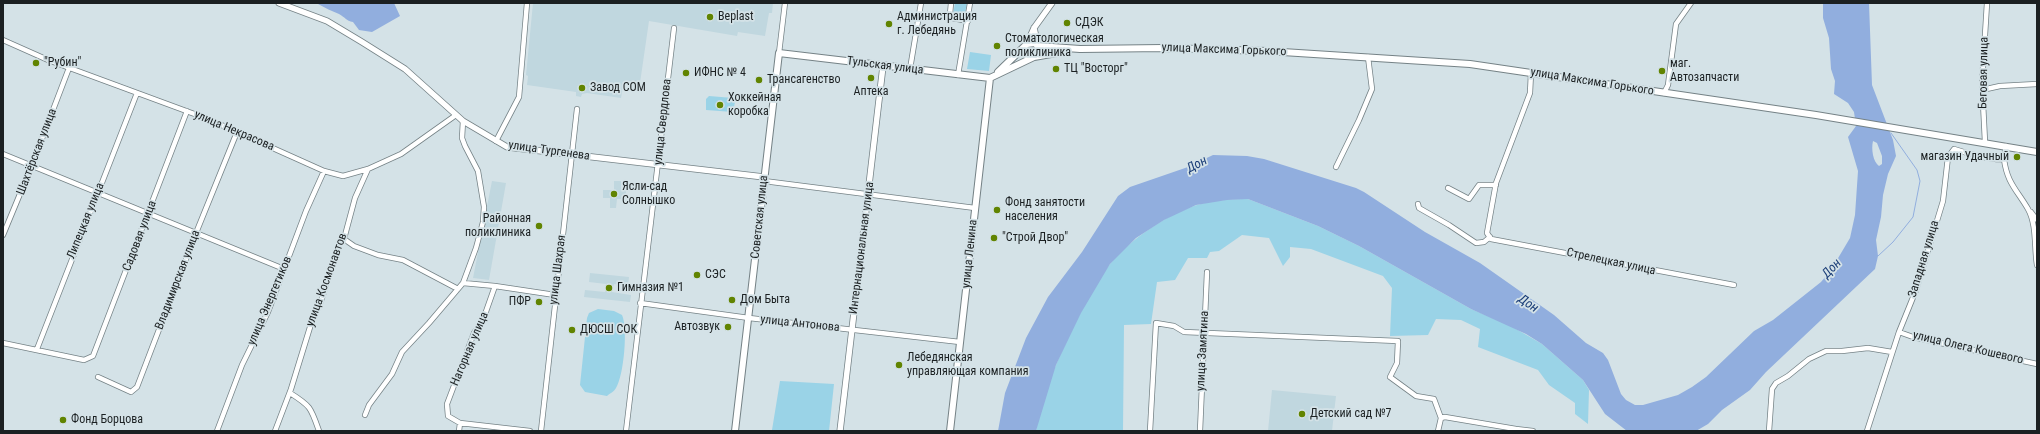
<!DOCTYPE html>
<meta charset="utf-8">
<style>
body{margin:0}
#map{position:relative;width:2040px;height:434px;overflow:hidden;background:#d4e2e7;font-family:"Roboto Condensed",sans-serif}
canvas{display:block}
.frame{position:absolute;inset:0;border:4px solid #1b2022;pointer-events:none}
</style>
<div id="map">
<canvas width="2040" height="434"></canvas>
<div class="frame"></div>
</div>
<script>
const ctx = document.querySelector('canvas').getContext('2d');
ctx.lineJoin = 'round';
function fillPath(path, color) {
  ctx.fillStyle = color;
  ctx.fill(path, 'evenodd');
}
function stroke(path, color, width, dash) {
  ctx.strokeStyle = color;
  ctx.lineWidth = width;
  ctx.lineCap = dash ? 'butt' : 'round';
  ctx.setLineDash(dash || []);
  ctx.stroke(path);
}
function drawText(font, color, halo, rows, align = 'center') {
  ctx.font = font + ' "Roboto Condensed",sans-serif';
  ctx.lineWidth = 3.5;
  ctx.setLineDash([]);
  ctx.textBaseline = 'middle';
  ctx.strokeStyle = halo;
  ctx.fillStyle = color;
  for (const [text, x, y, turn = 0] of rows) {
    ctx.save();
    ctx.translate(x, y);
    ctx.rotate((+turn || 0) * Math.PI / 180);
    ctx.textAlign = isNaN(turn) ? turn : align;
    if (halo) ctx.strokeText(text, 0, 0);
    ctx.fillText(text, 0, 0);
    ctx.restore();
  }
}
fillPath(new Path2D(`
 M 533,3 L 773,3 L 772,13 L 769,13 L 765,36 L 738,32 L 737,36 L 649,21 L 640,83 L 624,81 L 621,98 L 587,93 L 582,94 L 581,97 L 576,96 L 576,92 L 527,85 L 528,76 L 526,75 Z
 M 492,181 L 506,183 L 489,280 L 473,278 Z
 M 614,181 L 621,181 L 621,190 L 626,191 L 626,199 L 617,199 L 616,208 L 610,208 L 610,198 L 603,198 L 603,190 L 614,190 Z
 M 590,273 L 629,277 L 628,286 L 614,284 L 612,292 L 631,295 L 630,302 L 584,297 L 585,290 L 605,292 L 606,284 L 589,282 Z
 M 1272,390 L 1336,396 L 1332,431 L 1268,431 Z`), '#c0d7df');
fillPath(new Path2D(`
 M 955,3 L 967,3 L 964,18 L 953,15 Z
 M 970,52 L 991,55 L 989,71 L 967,69 Z
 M 709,96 L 733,98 L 735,102 L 733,112 L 706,110 L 706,99 Z
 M 1248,199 L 1318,226 L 1359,246 L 1471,309 L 1511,326 L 1542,344 L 1583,380 L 1589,390 L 1588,424 L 1575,414 L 1575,403 L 1549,385 L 1538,370 L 1478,347 L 1480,329 L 1461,320 L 1436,319 L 1428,335 L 1390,336 L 1392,288 L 1383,276 L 1311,249 L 1290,247 L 1290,257 L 1283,266 L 1269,238 L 1242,235 L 1219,251 L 1210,252 L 1207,258 L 1188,258 L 1175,280 L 1157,282 L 1151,324 L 1124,325 L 1123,431 L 1036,431 C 1041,398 1055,366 1069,336 C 1080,313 1094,285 1110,264 C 1128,241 1169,213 1197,205 C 1214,200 1231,199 1248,199 Z
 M 598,309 L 614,311 L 622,315 C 628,328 624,375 616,388 C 614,392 610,393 607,396 L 585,392 L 580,385 L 587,318 L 589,313 Z
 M 780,381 L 834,384 L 829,431 L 772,430 Z`), '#9ad3e7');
fillPath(new Path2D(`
 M 394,3 L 400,16 L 372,32 L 359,30 L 353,22 C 346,21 345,17 339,14 C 332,11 325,8 318,4 Z
 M 1823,3 L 1869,3 L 1872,85 L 1893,140 L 1896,156 L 1888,174 L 1883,195 L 1881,217 L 1876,240 L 1878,256 L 1875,269 L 1766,372 L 1750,390 L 1722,410 L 1708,424 L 1696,431 L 1627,431 L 1605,414 L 1583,380 L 1542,344 L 1526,334 L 1471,309 L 1359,246 L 1318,226 L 1248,199 L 1227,200 L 1196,205 L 1164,220 L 1136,238 L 1110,264 L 1081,313 L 1056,365 L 1036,431 L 998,431 L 1005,393 L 1026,338 L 1048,297 L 1082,252 L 1118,196 L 1130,187 L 1188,167 L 1213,155 L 1247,156 L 1264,159 L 1356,188 L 1364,192 L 1425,232 L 1480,263 L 1554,315 L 1586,343 L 1603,353 L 1608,360 L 1621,394 L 1626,400 L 1635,405 L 1643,405 L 1678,395 L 1692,387 L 1706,377 L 1754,331 L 1773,320 L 1821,282 L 1831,270 L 1850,238 L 1855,215 L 1858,171 L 1848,137 L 1856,126 L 1854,112 L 1848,103 L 1834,94 L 1835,81 L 1831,69 L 1829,38 L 1823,18 ZM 1873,141 L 1877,143 L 1882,156 L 1882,164 L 1879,166 C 1873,162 1871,149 1873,141 Z`), '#91aede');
stroke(new Path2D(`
 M 1878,256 L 1893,242 L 1913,217 L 1920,181 L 1917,170 L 1891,133`), '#91aede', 1);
const minor = new Path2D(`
 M 951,3 L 950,14 L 952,18 L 968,21
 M 3,40 L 48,60 L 208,119 L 324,171 L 343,176 L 368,169 L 401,154 L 456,115
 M 779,53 L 785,3
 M 910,69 L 921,3
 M 1531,73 L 1530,93 L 1496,183 L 1487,233 L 1491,239 L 1734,285
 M 958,75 L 970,3
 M 1982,90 L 2000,86 L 2037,84
 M 1664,93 L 1668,85 L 1676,24 L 1691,3
 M 496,141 L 519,97 L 527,3
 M 1985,142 L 1982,83 L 1987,3
 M 3,154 L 284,269
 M 2004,159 C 2007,183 2017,190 2028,209 C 2037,225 2034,248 2037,265
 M 1336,167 L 1359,120 L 1372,89 L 1368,57
 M 764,181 L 975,208
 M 1448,188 L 1469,199 L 1479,185 L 1496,185
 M 1418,204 L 1419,208 L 1449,225 L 1476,243 L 1484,242 L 1490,237
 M 2031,212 L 2037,220
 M 3,235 L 32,165 L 69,68
 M 344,239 L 354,246 L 378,255 L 403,260 L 458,289
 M 463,283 L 495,286 L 555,295
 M 495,286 L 483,320 L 474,333 L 447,404 L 448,416 L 460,423 L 530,431
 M 640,303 L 749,318 L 960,342
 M 1899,332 L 1913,337 L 2037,364
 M 3,343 L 84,360 L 93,356 L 187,111
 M 37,349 L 137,93
 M 98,377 L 131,392 L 137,387 L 196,233 L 237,132
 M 290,393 C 311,406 311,408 319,431
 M 365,415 L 369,405 L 392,374 L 402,352 L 429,323 L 463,283 L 476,248 L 483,222 L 484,207 L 478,171 L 465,146 L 462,138 L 463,121
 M 217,431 L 242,365 L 268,312 L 306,211 L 324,171
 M 275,431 L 291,389 L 311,324 L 321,301 L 339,243 L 344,239 L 355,198 L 368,169
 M 459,431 L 460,423
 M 541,431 L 577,109
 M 626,431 L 674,28
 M 1150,431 L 1156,323 L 1174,326 L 1184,332 L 1398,341 L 1397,363 L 1390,377 L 1416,396 L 1434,399 L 1441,418
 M 1200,431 L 1207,272
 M 1438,431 L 1441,418 L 1445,417 L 1516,429
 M 1516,431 L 1516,429 L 1533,431
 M 1769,431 L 1772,389 L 1776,383 L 1788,376 L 1809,359 L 1826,351 L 1842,351 L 1868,348 L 1892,352
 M 1867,431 L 1899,332 L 1916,290 L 1943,201 L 1948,157 L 1954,149 C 1966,153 1994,161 2004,159 L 2006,146`);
const tertiary = new Path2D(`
 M 279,3 L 327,21 L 362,42 L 405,69 L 463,121 L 507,147 L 764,177
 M 1034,28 L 1038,46
 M 1027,44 L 1034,28 L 1052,3
 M 840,431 L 883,66`);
const secondary = new Path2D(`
 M 1038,46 L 1080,49 L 1163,48 L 1267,51 L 1470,64 L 1816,115 L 2037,152
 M 1024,48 L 1027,56 L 1033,57
 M 998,72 L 1027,44 L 1035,43 L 1039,48
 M 735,431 L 779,53 L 990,78 L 1034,57 L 1068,51
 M 950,431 L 990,78`);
stroke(minor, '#758286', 6);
stroke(tertiary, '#758286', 7);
stroke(secondary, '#758286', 8);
stroke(minor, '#fff', 4.5);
stroke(tertiary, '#fff', 5.5);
stroke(secondary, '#fff', 6);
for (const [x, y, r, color] of [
 [710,17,4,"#618401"],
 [1067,23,4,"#618401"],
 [889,24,4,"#618401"],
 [997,46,4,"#618401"],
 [36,63,4,"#618401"],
 [1056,69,4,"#618401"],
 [1662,71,4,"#618401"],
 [686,73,4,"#618401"],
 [871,78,4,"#618401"],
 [759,80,4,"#618401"],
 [582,88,4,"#618401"],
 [720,105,4,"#618401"],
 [2017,157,4,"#618401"],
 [614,194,4,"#618401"],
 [997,210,4,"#618401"],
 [539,226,4,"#618401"],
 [994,238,4,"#618401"],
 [697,275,4,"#618401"],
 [609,288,4,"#618401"],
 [732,300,4,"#618401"],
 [539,302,4,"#618401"],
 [728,327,4,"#618401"],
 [572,330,4,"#618401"],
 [899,365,4,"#618401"],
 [1302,414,4,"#618401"],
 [63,420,4,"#618401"]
]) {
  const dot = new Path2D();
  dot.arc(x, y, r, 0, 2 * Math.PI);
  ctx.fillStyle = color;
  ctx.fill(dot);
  stroke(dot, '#d4e2e7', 1.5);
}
drawText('12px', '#1b2022', '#d4e2e7', [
 ["Beplast",718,17],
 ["Администрация",897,17],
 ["г. Лебедянь",897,31],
 ["СДЭК",1075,23],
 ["Стоматологическая",1005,39],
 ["поликлиника",1005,53],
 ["\"Рубин\"",44,63],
 ["маг.",1670,64],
 ["Автозапчасти",1670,78],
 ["ТЦ \"Восторг\"",1064,69],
 ["ИФНС № 4",694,73],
 ["Трансагенство",767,80],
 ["Завод СОМ",590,88],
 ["Аптека",871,92,"center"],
 ["Хоккейная",728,98],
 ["коробка",728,112],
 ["магазин Удачный",2009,157,"right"],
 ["Ясли-сад",622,187],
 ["Солнышко",622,201],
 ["Фонд занятости",1005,203],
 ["населения",1005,217],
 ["Районная",531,219,"right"],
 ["поликлиника",531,233,"right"],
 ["\"Строй Двор\"",1002,238],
 ["СЭС",705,275],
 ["Гимназия №1",617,288],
 ["Дом Быта",740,300],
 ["ПФР",531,302,"right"],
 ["Автозвук",720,327,"right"],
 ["ДЮСШ СОК",580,330],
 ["Лебедянская",907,358],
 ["управляющая компания",907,372],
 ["Детский сад №7",1310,414],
 ["Фонд Борцова",71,420]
], 'left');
drawText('12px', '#1b2022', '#d4e2e7', [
 ["улица Максима Горького",1224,50,2],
 ["Тульская улица",885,66,7],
 ["Беговая улица",1984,73,-89],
 ["улица Максима Горького",1592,82,9],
 ["улица Свердлова",663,122,-84],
 ["улица Некрасова",234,131,23],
 ["улица Тургенева",549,151,8],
 ["Шахтёрская улица",37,152,-69],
 ["Советская улица",760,217,-84],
 ["Липецкая улица",86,221,-68],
 ["Садовая улица",140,236,-69],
 ["Интернациональная улица",862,248,-83],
 ["улица Ленина",970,254,-84],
 ["Западная улица",1924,259,-73],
 ["Стрелецкая улица",1611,262,12],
 ["улица Шахрая",558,270,-83],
 ["Владимирская улица",178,280,-69],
 ["улица Космонавтов",327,280,-70],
 ["улица Энергетиков",270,301,-67],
 ["улица Антонова",800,324,6],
 ["улица Олега Кошевого",1968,348,13],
 ["Нагорная улица",470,349,-67],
 ["улица Замятина",1203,351,-87]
]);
drawText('italic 13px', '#1a3d77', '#d4e2e7', [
 ["Дон",1197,165,-28],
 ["Дон",1832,269,-46],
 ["Дон",1528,304,34]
]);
</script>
